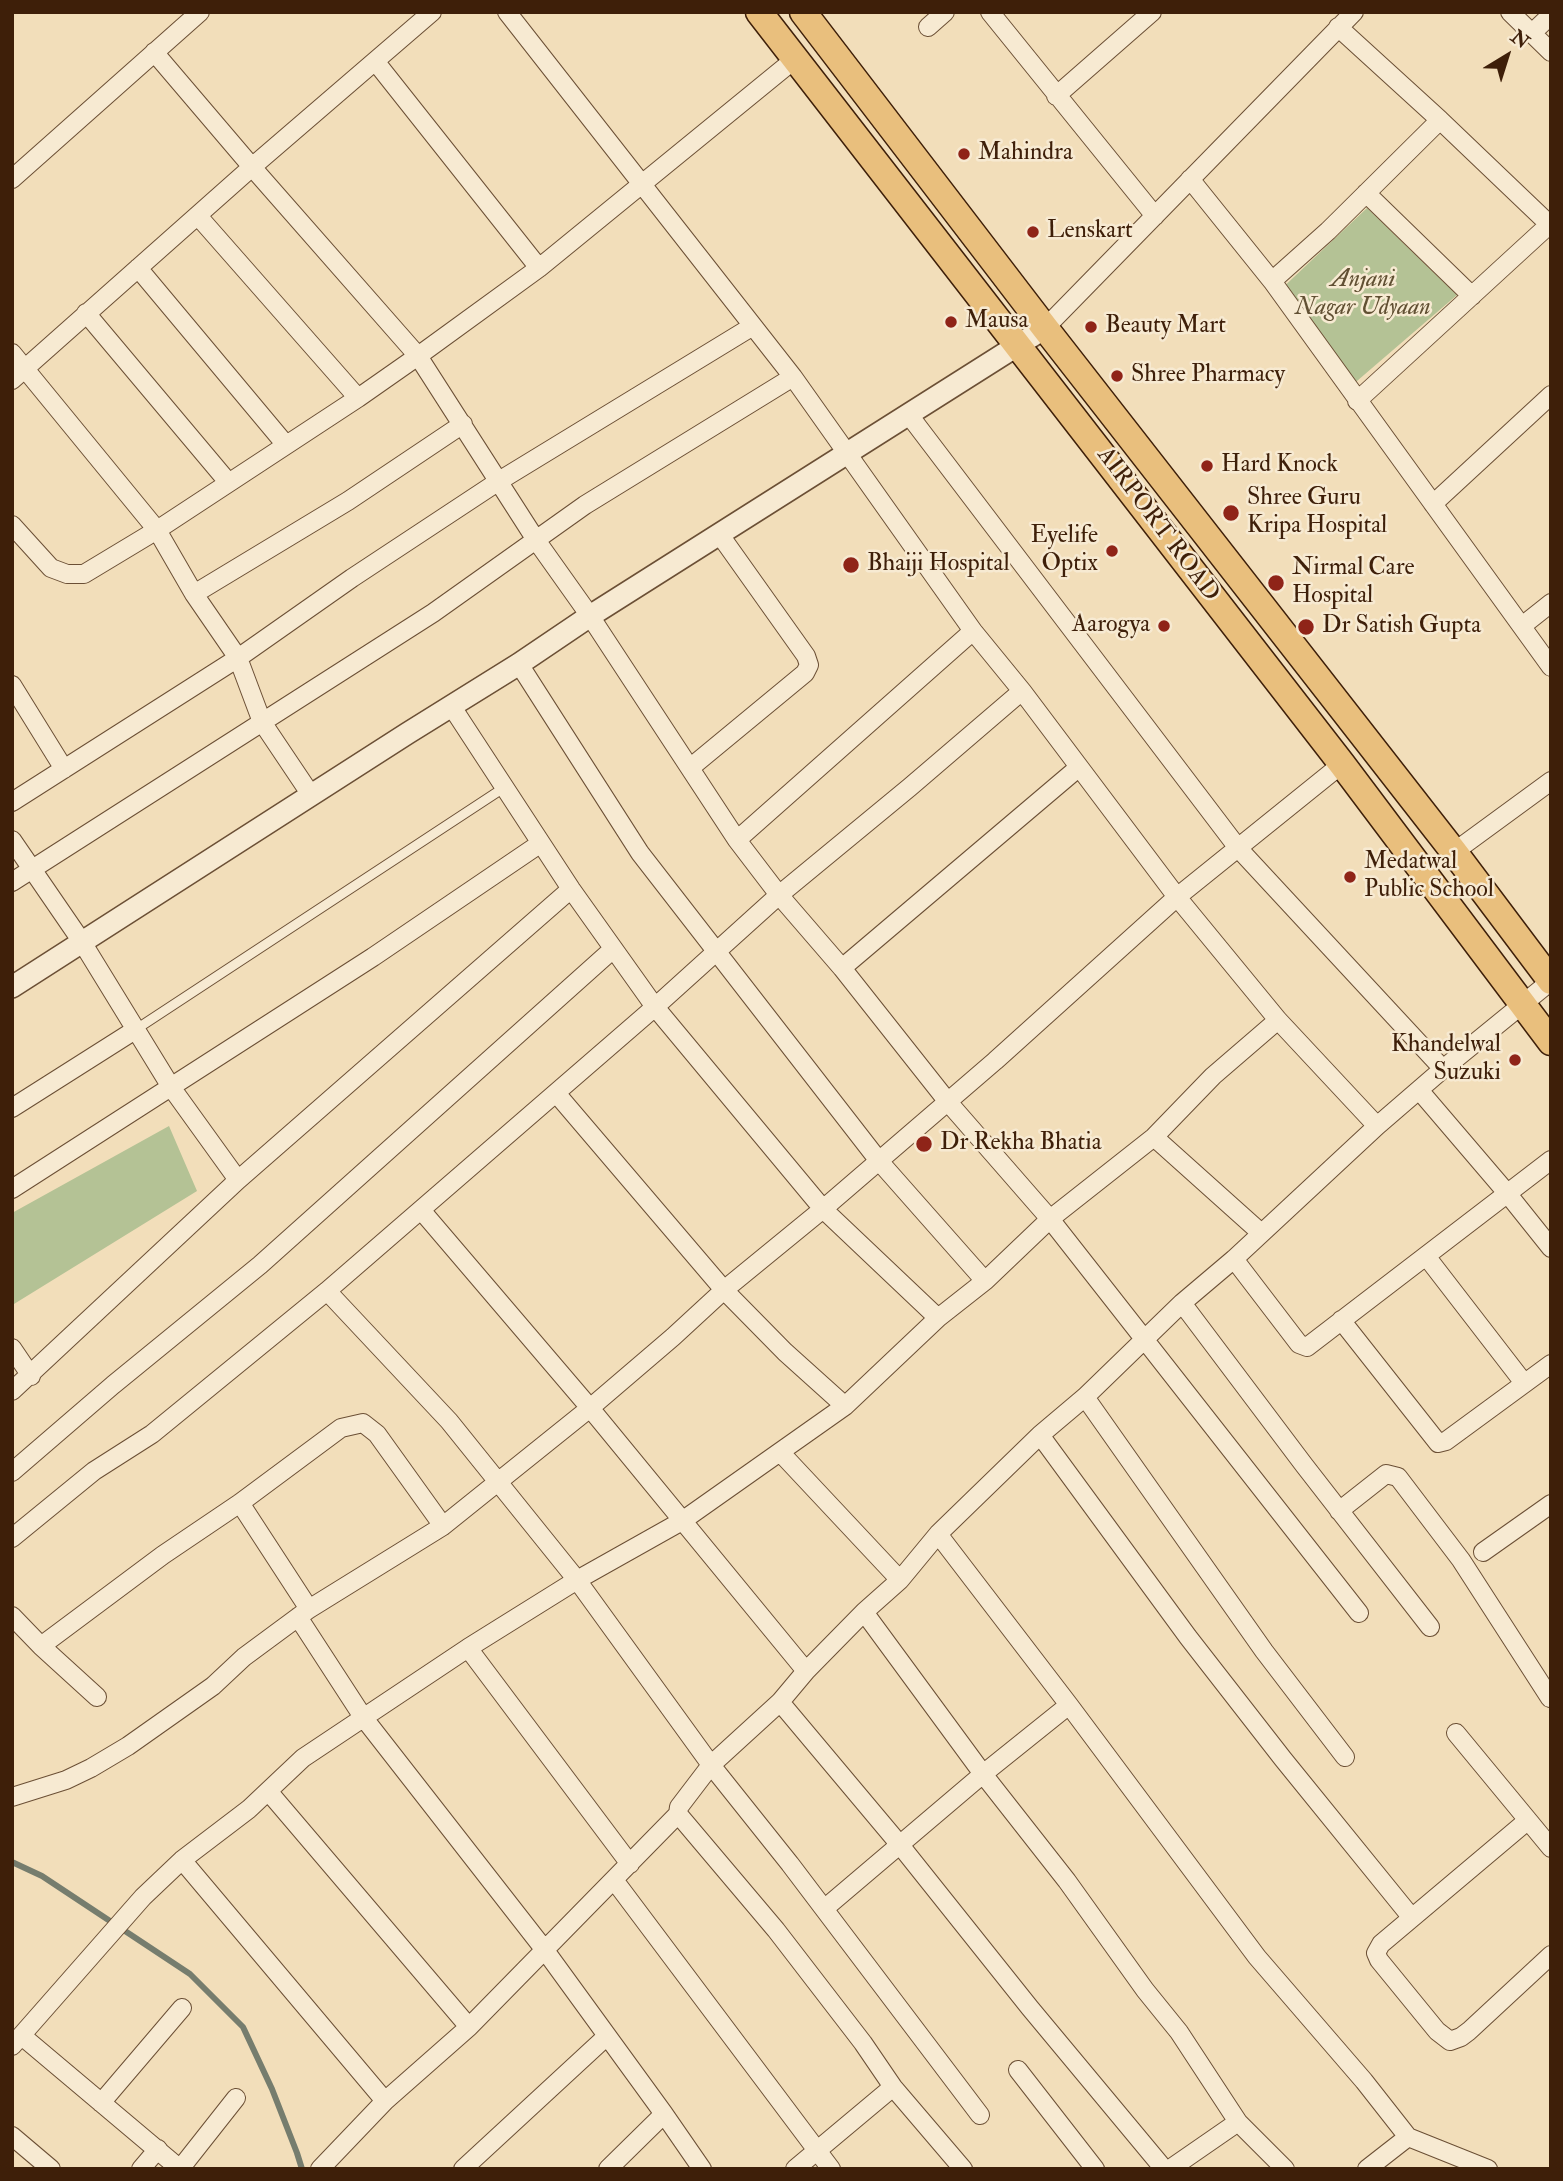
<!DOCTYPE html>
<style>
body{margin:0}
#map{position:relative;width:1563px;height:2181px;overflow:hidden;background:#f2deba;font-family:"IM FELL Double Pica",serif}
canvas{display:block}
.frame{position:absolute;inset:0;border:14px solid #3e1f09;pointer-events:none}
.north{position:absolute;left:1472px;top:21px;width:70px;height:70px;-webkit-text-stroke:5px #f7ead2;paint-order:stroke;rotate:38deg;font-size:19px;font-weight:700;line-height:28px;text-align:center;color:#3e1f09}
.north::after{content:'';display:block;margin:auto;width:24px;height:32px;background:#3e1f09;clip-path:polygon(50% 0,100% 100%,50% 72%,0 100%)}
</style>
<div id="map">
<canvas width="1563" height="2181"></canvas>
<div class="frame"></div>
<div class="north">N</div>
</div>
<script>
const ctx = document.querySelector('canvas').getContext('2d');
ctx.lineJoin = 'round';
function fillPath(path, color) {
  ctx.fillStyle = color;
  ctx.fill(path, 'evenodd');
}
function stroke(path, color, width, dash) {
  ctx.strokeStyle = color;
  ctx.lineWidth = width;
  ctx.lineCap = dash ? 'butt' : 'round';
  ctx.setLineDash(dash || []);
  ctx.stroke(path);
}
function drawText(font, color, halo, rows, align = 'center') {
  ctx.font = font + ' "IM FELL Double Pica",serif';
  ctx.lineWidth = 5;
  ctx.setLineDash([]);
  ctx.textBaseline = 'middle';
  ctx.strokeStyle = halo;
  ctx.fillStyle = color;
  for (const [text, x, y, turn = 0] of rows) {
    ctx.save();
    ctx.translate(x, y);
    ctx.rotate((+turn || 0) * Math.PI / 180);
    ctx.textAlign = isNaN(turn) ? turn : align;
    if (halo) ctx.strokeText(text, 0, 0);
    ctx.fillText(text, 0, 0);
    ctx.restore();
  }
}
fillPath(new Path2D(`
 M 1367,208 L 1457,295 L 1350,387 L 1276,294 Z
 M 169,1126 L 197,1191 L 14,1304 L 12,1301 L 12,1213 Z`), '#b4c295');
stroke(new Path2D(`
 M 12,1862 L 42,1876 L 190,1974 L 243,2027 L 272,2089 L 297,2153 L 302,2169`), '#767d6e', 6);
const service = new Path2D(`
 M 135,1030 L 505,787`);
const minor = new Path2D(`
 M 507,12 L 793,377 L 973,631 L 1022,691 L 1177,897 L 1278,1020 L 1377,1126
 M 990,12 L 1155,216
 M 1510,12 L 1551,52
 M 928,27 L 945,12
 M 1338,27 L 1440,120 L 1551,226
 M 1532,33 L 1551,15
 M 154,52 L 252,167 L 418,356 L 536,540 L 590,616 L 737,840 L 779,895 L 842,968 L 948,1102 L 1050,1219 L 1359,1613
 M 375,61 L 539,268
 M 1056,96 L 1152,12
 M 12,179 L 200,12
 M 1190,179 L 1272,281 L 1551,667
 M 1366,193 L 1472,296
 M 198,216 L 358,398
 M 138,268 L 286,445
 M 1272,281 L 1328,231 L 1440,120
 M 86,313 L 228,482
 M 1045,328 L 1354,12
 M 12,353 L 157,530 L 194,594 L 238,658 L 262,722 L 311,795
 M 12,380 L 252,167 L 432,12
 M 1357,401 L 1551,223
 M 909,415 L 1238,848 L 1443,1069
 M 1433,504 L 1551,395
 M 12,525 L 51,568 L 67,574 L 84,574 L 157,530 L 358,398 L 418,356 L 539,268 L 795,59
 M 194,594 L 348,501 L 463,424
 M 1522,626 L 1551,603
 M 519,664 L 640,853 L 879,1161 L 985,1281
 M 12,685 L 64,769
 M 452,707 L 571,889 L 655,1007 L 823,1209 L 938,1318
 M 690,768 L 805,673 L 809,665 L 806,656 L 720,535
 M 12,802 L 238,658 L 352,578 L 499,481 L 753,326
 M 12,840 L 82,942 L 171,1087 L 238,1180
 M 737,840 L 973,631
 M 1454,852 L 1551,781
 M 12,882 L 433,613 L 585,505 L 793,377
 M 842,968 L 1078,768
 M 1419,1090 L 1507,1193 L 1551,1248
 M 556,1093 L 724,1290 L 785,1352 L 845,1406
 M 12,1108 L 135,1030
 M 1154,1137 L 1260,1232
 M 12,1189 L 373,957 L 541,843
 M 421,1210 L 590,1408 L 806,1671
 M 1426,1256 L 1524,1383
 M 1234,1259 L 1299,1344 L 1307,1347 L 1551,1160
 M 327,1291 L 449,1421 L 577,1580 L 711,1765 L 790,1864 L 980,2115
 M 1182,1303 L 1304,1465 L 1430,1627
 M 1341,1320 L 1438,1443 L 1446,1441 L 1551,1364
 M 12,1348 L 31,1376
 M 12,1391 L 238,1180 L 571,889
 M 1085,1397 L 1264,1651 L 1345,1757
 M 1040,1435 L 1188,1637 L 1283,1759 L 1412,1918
 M 780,1452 L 900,1580
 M 12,1472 L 113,1385 L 260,1265 L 612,950
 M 240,1503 L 309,1609
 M 1339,1511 L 1386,1474 L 1398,1477 L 1461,1560 L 1550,1698
 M 938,1534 L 1069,1705 L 1257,1957 L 1364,2081 L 1408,2137 L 1488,2169
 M 12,1538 L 94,1471 L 152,1434 L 327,1291 L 655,1007 L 779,895 L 910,787 L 1022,691
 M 1483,1552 L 1551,1504
 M 864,1612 L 983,1774 L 1067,1881 L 1145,1990 L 1179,2032 L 1238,2122 L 1285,2169
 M 12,1616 L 41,1646 L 97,1697
 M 298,1617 L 363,1717 L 544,1949 L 664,2114 L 702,2169
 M 41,1646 L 163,1555 L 240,1503 L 341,1428 L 363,1423 L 377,1434 L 443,1526
 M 468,1648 L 630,1864
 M 780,1702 L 900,1845 L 1030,2008 L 1164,2169
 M 1456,1733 L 1551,1848
 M 268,1791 L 469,2027
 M 12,1797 L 66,1780 L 91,1768 L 128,1746 L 213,1686 L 244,1657 L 309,1609 L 443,1526 L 590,1408 L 673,1337 L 724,1290 L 823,1209 L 995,1061 L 1177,897 L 1342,764
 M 1527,1821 L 1381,1944 L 1376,1953 L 1379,1960 L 1437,2031 L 1450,2041 L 1461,2037 L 1469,2031 L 1551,1955
 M 182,1860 L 385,2101
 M 614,1880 L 831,2169
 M 824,1909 L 983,1774 L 1069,1705
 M 22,2036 L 180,2169
 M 12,2046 L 143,1897 L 182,1860 L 249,1809 L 303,1758 L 468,1648 L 577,1580 L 682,1521 L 845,1406 L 938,1318 L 985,1281 L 1050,1219 L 1154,1137 L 1213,1076 L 1278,1020
 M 1018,2070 L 1095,2169
 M 101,2103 L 182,2008
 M 12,2136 L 51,2169
 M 141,2169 L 158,2149
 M 180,2169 L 236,2098
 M 320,2169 L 385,2101 L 469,2027 L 678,1814
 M 463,2169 L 607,2036
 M 608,2169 L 664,2114
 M 795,2169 L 893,2087
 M 963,2169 L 893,2087 L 863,2043 L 776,1930 L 678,1814 L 679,1807 L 711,1765 L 780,1702 L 806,1671 L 864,1612 L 900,1580 L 938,1534 L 1040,1435 L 1085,1397 L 1182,1303 L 1234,1259 L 1377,1126 L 1443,1069 L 1551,981
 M 1170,2169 L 1238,2122
 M 1367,2169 L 1408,2137`);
const tertiary = new Path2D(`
 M 12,987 L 408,733 L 519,664 L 590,616 L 1045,328`);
const primary = new Path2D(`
 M 759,12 L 1342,764 L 1551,1042
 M 803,12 L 1045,328 L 1454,852 L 1551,981`);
stroke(service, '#6b4f35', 11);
stroke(minor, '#6b4f35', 20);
stroke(tertiary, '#6b4f35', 24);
stroke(primary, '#3e1f09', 29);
stroke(service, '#f7ead2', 9);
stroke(minor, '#f7ead2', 18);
stroke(tertiary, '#f7ead2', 21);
stroke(primary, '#e9bf7d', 26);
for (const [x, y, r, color] of [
 [964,154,7,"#8f2418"],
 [1033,232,7,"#8f2418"],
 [951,322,7,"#8f2418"],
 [1091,327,7,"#8f2418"],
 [1117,376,7,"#8f2418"],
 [1207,466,7,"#8f2418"],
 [1231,513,9,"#8f2418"],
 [1112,551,7,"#8f2418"],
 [851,565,9,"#8f2418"],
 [1276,583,9,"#8f2418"],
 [1164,626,7,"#8f2418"],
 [1306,627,9,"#8f2418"],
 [1350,877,7,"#8f2418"],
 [1515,1060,7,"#8f2418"],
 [924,1144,9,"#8f2418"]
]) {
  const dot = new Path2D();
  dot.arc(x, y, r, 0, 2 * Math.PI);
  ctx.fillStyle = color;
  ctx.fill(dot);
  stroke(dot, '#f7ead2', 2.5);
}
drawText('24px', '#3e1f09', '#f7ead2', [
 ["Mahindra",978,154],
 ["Lenskart",1047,232],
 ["Mausa",965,322],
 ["Beauty Mart",1105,327],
 ["Shree Pharmacy",1131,376],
 ["Hard Knock",1221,466],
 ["Shree Guru",1247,499],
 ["Kripa Hospital",1247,527],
 ["Eyelife",1098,537,"right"],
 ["Optix",1098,565,"right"],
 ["Bhaiji Hospital",867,565],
 ["Nirmal Care",1292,569],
 ["Hospital",1292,597],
 ["Aarogya",1150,626,"right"],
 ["Dr Satish Gupta",1322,627],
 ["Medatwal",1364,863],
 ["Public School",1364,891],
 ["Khandelwal",1501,1046,"right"],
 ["Suzuki",1501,1074,"right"],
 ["Dr Rekha Bhatia",940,1144]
], 'left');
drawText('italic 24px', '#615033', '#f7ead2', [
 ["Anjani",1363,281],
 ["Nagar Udyaan",1363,309]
]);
drawText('24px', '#3e1f09', '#f7ead2', [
 ["AIRPORT ROAD",1157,525,53]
]);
</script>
